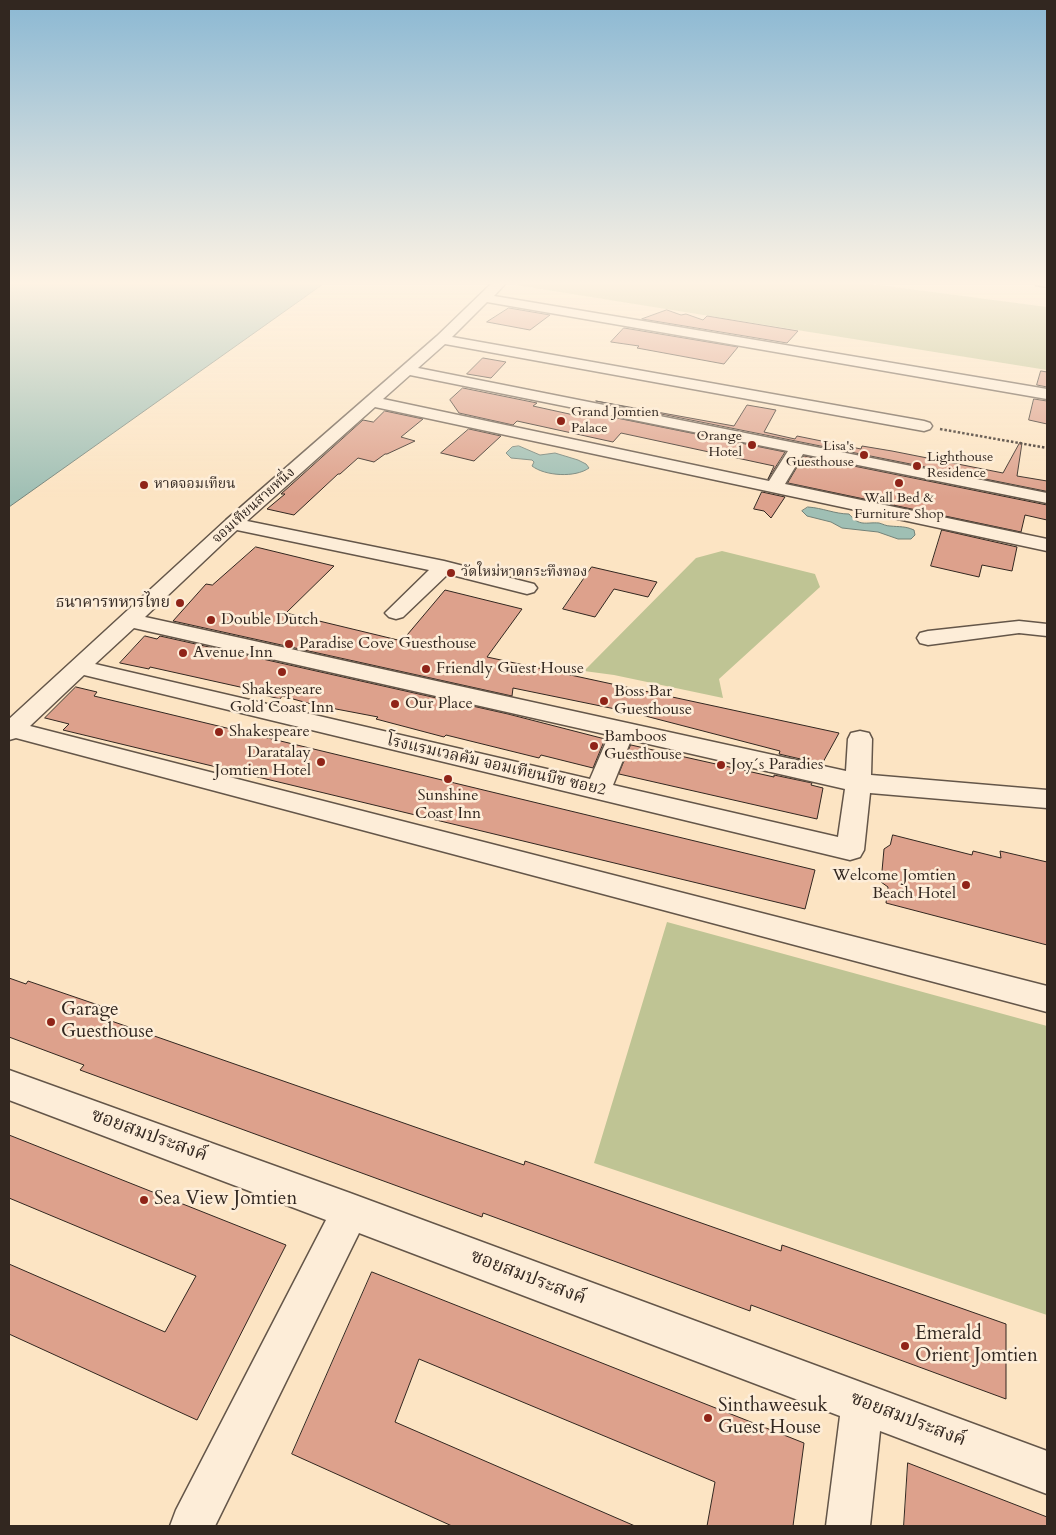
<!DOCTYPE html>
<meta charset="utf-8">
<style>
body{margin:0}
#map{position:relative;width:1056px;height:1535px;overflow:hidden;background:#fce4c3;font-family:Cardo,serif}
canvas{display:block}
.frame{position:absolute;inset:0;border:10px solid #322720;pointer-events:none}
</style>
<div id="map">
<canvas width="1056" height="1535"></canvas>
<div class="frame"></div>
</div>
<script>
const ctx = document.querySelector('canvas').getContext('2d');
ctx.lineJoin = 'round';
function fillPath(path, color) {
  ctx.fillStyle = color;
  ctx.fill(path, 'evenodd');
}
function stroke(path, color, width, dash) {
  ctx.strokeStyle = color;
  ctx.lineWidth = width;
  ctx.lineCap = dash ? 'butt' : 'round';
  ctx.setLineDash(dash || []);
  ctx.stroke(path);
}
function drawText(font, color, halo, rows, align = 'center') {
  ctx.font = font + ' Cardo,"Noto Serif Thai",serif';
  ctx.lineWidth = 5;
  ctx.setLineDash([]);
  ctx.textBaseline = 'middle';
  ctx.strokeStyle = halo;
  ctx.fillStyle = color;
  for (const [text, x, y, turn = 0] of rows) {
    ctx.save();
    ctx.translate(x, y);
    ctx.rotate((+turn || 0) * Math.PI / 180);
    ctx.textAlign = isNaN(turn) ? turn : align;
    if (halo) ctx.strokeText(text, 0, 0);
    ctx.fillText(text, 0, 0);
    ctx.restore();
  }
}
fillPath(new Path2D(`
 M 519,282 L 856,282 L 1047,307 L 1047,370 L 516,285 Z
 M 722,551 L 815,574 L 820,587 L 719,679 L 723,698 L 614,675 L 584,671 L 696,558 Z
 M 667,922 L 1047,1026 L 1047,1315 L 594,1163 Z`), '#bfc494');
const water = new Path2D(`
 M 9,282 L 326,282 L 9,507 Z
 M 519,446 L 540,455 L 555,453 L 578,460 L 586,464 L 589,468 C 575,478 545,476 532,466 L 534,462 L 532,460 L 511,458 L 506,453 L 512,447 Z
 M 808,507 C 823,508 835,514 849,514 C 860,527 865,522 879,523 C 883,524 886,526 890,526 C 900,527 905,526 914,530 L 915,535 L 911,539 L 898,539 L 878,532 L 842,528 L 831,522 L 807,516 L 802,511 Z`);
fillPath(water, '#9fbfb4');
stroke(water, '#738279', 1);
const building = new Path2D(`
 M 509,308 L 550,315 L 530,330 L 487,322 Z
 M 667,310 L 681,315 L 686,314 L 703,320 L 707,316 L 798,331 L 787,343 L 642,319 Z
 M 624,328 L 738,347 L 724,364 L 637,348 L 639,346 L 611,342 Z
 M 483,358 L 506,362 L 491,378 L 467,374 Z
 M 1041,371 L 1047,372 L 1047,387 L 1037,385 Z
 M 463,388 L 537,403 L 533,406 L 583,417 L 587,412 L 785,452 L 768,479 L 774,466 L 621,433 L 613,442 L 517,421 L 513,425 L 459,413 L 450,400 Z
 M 1034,399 L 1047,401 L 1047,424 L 1029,420 Z
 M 596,401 L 734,426 L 747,405 L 776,410 L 764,432 L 795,439 L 797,436 L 861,449 L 862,446 L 892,451 L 1003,473 L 1020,442 L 1022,443 L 1017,476 L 1047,481 L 1047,491 Z
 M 385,411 L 423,419 L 401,437 L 415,441 L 387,454 L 385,454 L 374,462 L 358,458 L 340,474 L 338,474 L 294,515 L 267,509 L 285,494 L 281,494 L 363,420 L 373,422 Z
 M 469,429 L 501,436 L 474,461 L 441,453 Z
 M 804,456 L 1047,505 L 1047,520 L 1025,515 L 1021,532 L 788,483 Z
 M 762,492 L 785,497 L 771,518 L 764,511 L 754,509 Z
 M 942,530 L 1017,547 L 1012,571 L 982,565 L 979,577 L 931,566 Z
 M 256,547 L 334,566 L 286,613 L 402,641 L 445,590 L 522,609 L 487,657 L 839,733 L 822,764 L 779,754 L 780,751 L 630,712 L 513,688 L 512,696 L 173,621 L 206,584 L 212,585 Z
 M 592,567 L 657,582 L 648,597 L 614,589 L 595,617 L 563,609 Z
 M 145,636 L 157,639 L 160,636 L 508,714 L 605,739 L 593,768 L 541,755 L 539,758 L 446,735 L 444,737 L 376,719 L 378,717 L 315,705 L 282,696 L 280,699 L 248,691 L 249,689 L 150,667 L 149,669 L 120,663 Z
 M 76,687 L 97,692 L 94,696 L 815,870 L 805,909 L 63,730 L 69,724 L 45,718 Z
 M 631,745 L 774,777 L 774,775 L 812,783 L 811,785 L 823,788 L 817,819 L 619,774 Z
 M 893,835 L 972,855 L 973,851 L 1001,858 L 1000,851 L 1047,862 L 1047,945 L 886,903 L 888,887 L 881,882 L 884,849 L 890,845 Z
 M 9,978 L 26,984 L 28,981 L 104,1007 L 97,1016 L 524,1165 L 525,1161 L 781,1251 L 782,1245 L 1006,1324 L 1006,1399 L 751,1305 L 750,1311 L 483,1213 L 482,1217 L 80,1070 L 84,1065 L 9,1037 Z
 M 9,1135 L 286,1245 L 197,1420 L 9,1334 L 9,1264 L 165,1332 L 196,1276 L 9,1198 Z
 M 372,1272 L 804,1443 L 793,1526 L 707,1526 L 715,1482 L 419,1359 L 395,1422 L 635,1526 L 452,1526 L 292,1454 Z
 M 908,1463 L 1047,1517 L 1047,1526 L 904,1526 Z`);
fillPath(building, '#dda18c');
stroke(building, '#322720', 1);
const minor = new Path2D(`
 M 493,282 L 507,282 L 494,296 L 1047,389 L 1047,399 L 487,302 L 452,337 L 924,421 L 930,423 L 932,426 L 930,429 L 924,431 L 445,344 L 418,368 L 1047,493 L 1047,503 L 803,454 L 785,484 L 1047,539 L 1047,551 L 375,407 L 247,521 L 444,561 L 534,584 L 537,588 L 534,592 L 527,594 L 448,574 L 403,617 L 396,619 L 389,617 L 385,613 L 429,570 L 237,530 L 145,617 L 846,771 L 848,739 L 851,733 L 860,731 L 869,733 L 872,739 L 871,775 L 1047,790 L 1047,808 L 870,793 L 864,850 L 860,857 L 850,860 L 84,675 L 30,726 L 1047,986 L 1047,1012 L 16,738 L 9,740 L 9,719 L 226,520 L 437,336 ZM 410,375 L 788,451 L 769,481 L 383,399 ZM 134,628 L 609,735 L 590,779 L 95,664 ZM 631,740 L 845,789 L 838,837 L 613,785 Z
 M 1034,282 L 1047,282 L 1047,287 L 1036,285 Z
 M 1019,621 L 1047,624 L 1047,636 L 1019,633 L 928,645 L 920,643 L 917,638 L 920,633 L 928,631 Z
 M 9,1070 L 350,1193 L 1047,1451 L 1047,1494 L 880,1431 L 870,1526 L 826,1526 L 840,1416 L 359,1233 L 215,1526 L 170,1526 L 176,1510 L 326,1220 L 9,1100 Z`);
stroke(minor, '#645649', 3);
stroke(new Path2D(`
 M 940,429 L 1047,448`), '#322720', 2.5, [2.5, 2]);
fillPath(minor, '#fdedd8');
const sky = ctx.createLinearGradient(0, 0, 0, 497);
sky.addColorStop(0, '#8bb8d3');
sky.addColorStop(0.57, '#fef3e4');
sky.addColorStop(1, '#fef3e400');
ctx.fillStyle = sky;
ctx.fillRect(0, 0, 1056, 497);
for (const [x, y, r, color] of [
 [561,421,5,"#8f2418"],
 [752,445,5,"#8f2418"],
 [864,455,5,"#8f2418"],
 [917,466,5,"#8f2418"],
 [899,483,5,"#8f2418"],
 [144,485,5,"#8f2418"],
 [451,573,5,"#8f2418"],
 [180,603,5,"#8f2418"],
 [211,620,5,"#8f2418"],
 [289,644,5,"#8f2418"],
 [183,653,5,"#8f2418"],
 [426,669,5,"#8f2418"],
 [282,672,5,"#8f2418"],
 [604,701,5,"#8f2418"],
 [395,704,5,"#8f2418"],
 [219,732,5,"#8f2418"],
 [594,746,5,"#8f2418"],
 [321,762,5,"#8f2418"],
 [721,765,5,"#8f2418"],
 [448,779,5,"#8f2418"],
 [966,885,5,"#8f2418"],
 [51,1022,5,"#8f2418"],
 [144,1200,5,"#8f2418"],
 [905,1346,5,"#8f2418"],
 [708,1418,5,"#8f2418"]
]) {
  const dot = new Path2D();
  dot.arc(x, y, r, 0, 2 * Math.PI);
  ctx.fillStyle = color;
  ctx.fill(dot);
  stroke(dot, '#fdedd8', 2);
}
drawText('14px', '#322720', '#fdedd8', [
 ["Grand Jomtien",571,413],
 ["Palace",571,429],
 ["Orange",742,437,"right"],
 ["Hotel",742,453,"right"],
 ["Lisa's",854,447,"right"],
 ["Guesthouse",854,463,"right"],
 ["Lighthouse",927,458],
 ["Residence",927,474],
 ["หาดจอมเทียน",154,485],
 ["Wall Bed &",899,499,"center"],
 ["Furniture Shop",899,515,"center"],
 ["วัดใหม่หาดกระทึงทอง",461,573]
], 'left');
drawText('14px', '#322720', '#fdedd8', [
 ["จอมเทียนสายหนึ่ง",254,506,-42]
]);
drawText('16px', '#322720', '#fdedd8', [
 ["ธนาคารทหารไทย",170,603,"right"],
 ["Double Dutch",221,620],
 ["Paradise Cove Guesthouse",299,644],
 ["Avenue Inn",193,653],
 ["Friendly Guest House",436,669],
 ["Shakespeare",282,690,"center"],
 ["Gold Coast Inn",282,708,"center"],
 ["Boss Bar",614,692],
 ["Guesthouse",614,710],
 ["Our Place",405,704],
 ["Shakespeare",229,732],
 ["Bamboos",604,737],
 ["Guesthouse",604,755],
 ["Daratalay",311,753,"right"],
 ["Jomtien Hotel",311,771,"right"],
 ["Joy´s Paradies",731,765],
 ["Sunshine",448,796,"center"],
 ["Coast Inn",448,814,"center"],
 ["Welcome Jomtien",956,876,"right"],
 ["Beach Hotel",956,894,"right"]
], 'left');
drawText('16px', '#322720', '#fdedd8', [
 ["โรงแรมเวลคัม จอมเทียนบีช ซอย2",496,766,13]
]);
drawText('19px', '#322720', '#fdedd8', [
 ["Garage",61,1011],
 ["Guesthouse",61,1033],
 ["Sea View Jomtien",154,1200],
 ["Emerald",915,1335],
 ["Orient Jomtien",915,1357],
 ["Sinthaweesuk",718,1407],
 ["Guest House",718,1429]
], 'left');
drawText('19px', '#322720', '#fdedd8', [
 ["ซอยสมประสงค์",149,1136,20],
 ["ซอยสมประสงค์",528,1278,21],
 ["ซอยสมประสงค์",908,1420,21]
]);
</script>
